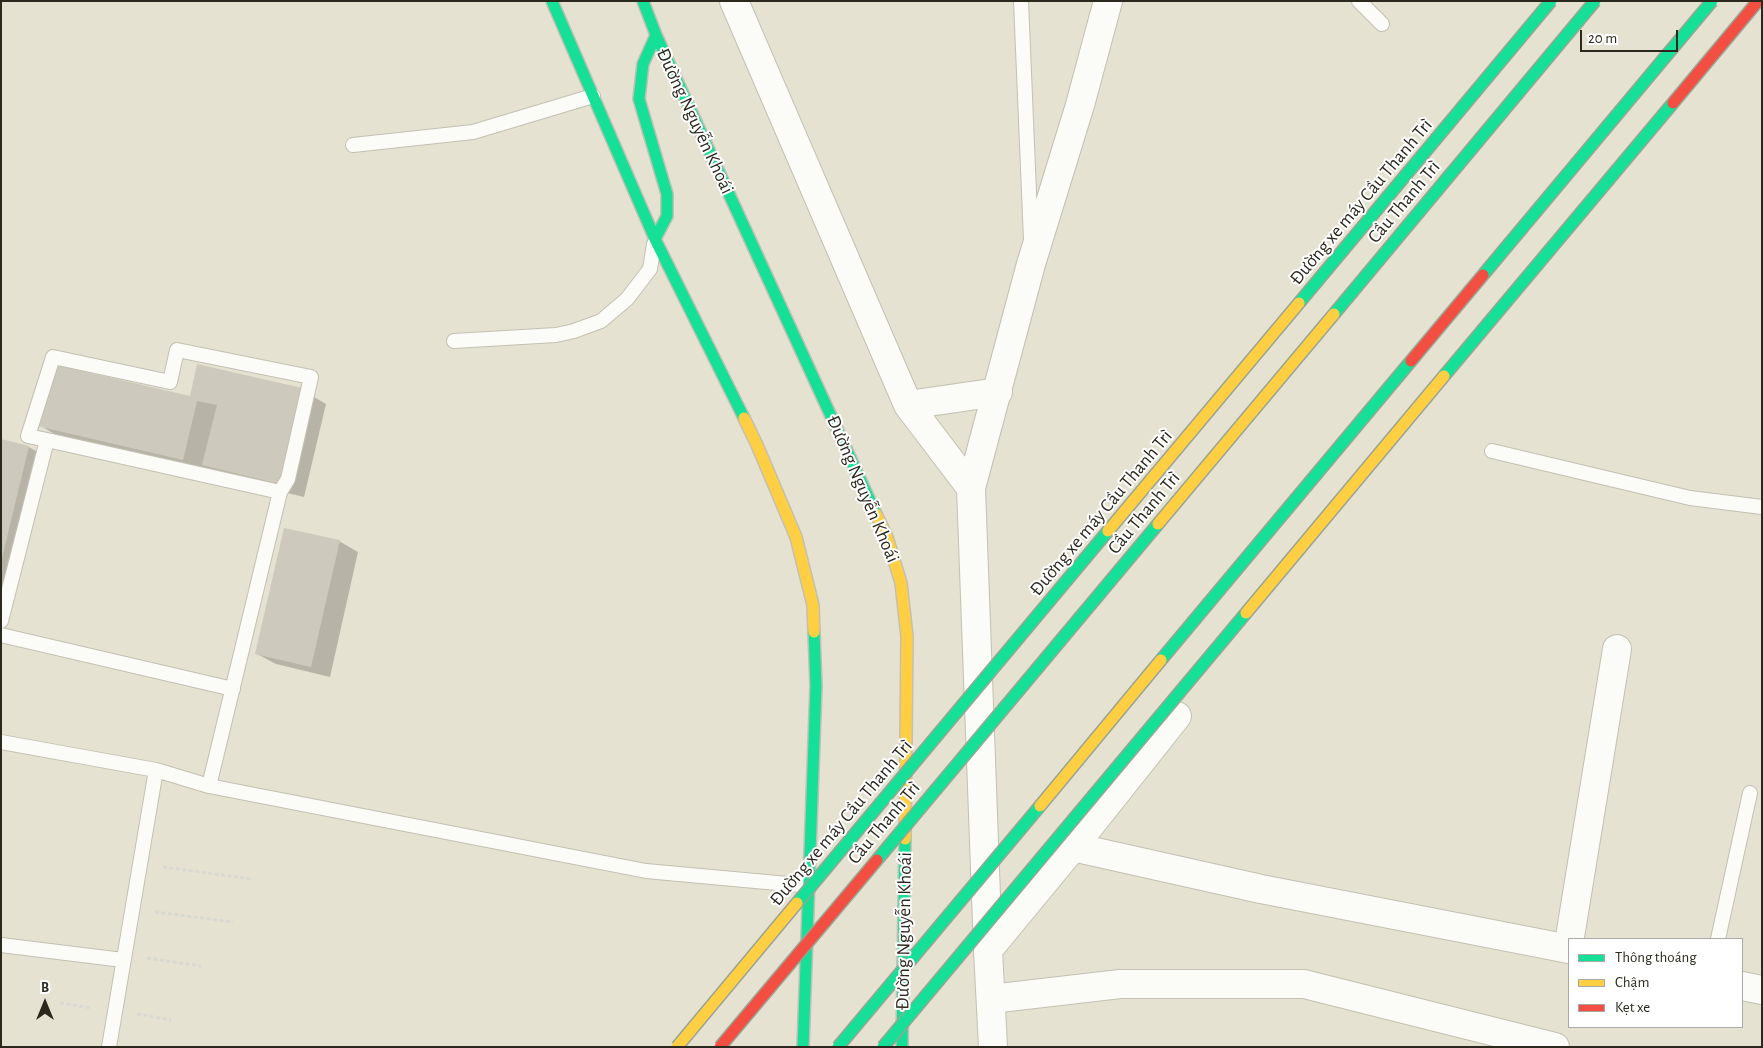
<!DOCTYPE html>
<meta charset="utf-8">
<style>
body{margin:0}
#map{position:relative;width:1763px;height:1048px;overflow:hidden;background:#e5e2d1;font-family:"Alegreya Sans",sans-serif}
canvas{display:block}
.frame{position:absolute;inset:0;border:2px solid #2b291d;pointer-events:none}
.legend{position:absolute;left:1568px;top:938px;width:175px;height:90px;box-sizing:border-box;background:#fff;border:1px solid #aaa9a5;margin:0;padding:6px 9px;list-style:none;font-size:15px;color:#2b291d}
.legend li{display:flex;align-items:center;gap:10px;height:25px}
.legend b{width:25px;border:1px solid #aaa9a5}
.north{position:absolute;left:20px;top:978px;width:50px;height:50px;-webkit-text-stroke:4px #fff;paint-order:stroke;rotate:0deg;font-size:14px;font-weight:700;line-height:20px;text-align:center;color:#2b291d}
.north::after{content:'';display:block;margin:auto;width:18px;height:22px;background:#2b291d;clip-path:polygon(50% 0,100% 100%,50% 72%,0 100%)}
.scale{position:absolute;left:1580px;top:30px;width:98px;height:22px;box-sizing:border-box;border:2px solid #2b291d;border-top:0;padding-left:6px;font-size:15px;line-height:18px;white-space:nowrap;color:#2b291d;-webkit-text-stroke:4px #fff;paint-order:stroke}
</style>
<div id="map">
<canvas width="1763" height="1048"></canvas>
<div class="frame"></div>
<ul class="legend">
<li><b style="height:6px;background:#16e098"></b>Thông thoáng</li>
<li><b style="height:6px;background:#ffcf43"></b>Chậm</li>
<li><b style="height:6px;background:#f24e42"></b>Kẹt xe</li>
</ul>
<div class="north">B</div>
<div class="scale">20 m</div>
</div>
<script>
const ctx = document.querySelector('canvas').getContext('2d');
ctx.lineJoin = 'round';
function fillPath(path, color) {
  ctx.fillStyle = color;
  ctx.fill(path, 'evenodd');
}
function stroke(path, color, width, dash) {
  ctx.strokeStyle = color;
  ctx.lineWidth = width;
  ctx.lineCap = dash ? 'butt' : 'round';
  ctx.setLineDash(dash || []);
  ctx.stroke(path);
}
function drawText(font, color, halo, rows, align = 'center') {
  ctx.font = font + ' "Alegreya Sans",sans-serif';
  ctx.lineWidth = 4;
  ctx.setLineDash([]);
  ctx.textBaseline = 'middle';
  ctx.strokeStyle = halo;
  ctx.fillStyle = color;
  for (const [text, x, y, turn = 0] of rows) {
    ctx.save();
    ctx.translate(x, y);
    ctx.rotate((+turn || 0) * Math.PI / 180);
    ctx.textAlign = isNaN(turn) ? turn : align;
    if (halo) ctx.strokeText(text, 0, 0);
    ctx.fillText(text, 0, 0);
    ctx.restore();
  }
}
fillPath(new Path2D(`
 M 302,390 L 326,404 L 304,497 L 228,479 L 209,468 L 207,473 L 63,439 L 39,425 L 191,398 Z
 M 1,441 L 29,447 L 48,458 L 1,614 Z
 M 339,541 L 358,552 L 330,677 L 276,664 L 257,654 Z`), '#0003');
fillPath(new Path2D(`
 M 52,364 L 190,396 L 197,364 L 302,388 L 280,484 L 202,465 L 217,405 L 197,401 L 183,460 L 37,426 Z
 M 1,439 L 29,446 L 2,558 L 1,558 Z
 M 284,528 L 340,540 L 311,667 L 255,654 Z`), '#cec9bd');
const lane = new Path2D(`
 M 1021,1 L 1031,240
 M 1359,1 L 1382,24
 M 353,145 L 473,132 L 593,96
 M 454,341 L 556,335 L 574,331 L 601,321 L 627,299 L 650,269 L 654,244
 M 47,440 L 28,436 L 53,357 L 170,382 L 177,350 L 311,377 L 288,479 L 280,492
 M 1492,451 L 1690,498 L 1762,507
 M 1,621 L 47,440 L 280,492 L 209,786
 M 1,635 L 233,689
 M 1,742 L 156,770 L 209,786 L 646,871 L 799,885 L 809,881
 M 1718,939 L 1750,793
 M 1,945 L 123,960
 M 109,1047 L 156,770`);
const street = new Path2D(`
 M 734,1 L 908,405 L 971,488
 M 908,405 L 998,392
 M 1073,847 L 1261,889 L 1569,949
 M 1568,949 L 1617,649
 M 988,950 L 1073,847 L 1177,716
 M 1742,986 L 1762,990
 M 991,999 L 1120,984 L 1304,984 L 1555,1047
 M 993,1047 L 988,950 L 971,488 L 1031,264 L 1080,105 L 1108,1`);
const fast = new Path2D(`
 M 552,1 L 655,239 L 744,418
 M 643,1 L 656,35 L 876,514
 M 655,239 L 667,216 L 667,194 L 639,99 L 643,64 L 656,35
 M 803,1047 L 816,686 L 814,632
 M 902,1047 L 905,839`);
const slow = new Path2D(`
 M 744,418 L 757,445 L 796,537 L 813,605 L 814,632
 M 876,514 L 887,537 L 901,583 L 907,636 L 905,839`);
stroke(lane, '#c3c0b3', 16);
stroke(street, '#c3c0b3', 30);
stroke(fast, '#c3c0b3', 14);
stroke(slow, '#c3c0b3', 14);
stroke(new Path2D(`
 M 163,867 L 252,879
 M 155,912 L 233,922
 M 147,958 L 201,966
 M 60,1003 L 92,1008
 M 137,1014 L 171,1020`), '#d9d9d4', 3, [4, 2.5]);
stroke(lane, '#fbfbf8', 14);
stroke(street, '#fbfbf8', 28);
stroke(fast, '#16e098', 11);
stroke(slow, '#ffcf43', 11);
const fastBridge = new Path2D(`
 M 1483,275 L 1712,1
 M 1299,303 L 1551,1
 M 1334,314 L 1595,1
 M 1444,376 L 1673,103
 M 1161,660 L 1411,361
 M 877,860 L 1158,524
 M 797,903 L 1108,531
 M 838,1047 L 1040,806
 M 883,1047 L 1246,613`);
const slowBridge = new Path2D(`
 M 1158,524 L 1334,314
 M 1108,531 L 1299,303
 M 1246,613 L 1444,376
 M 1040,806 L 1161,660
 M 677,1047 L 797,903`);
const jamBridge = new Path2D(`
 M 1673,103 L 1758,1
 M 1411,361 L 1483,275
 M 720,1047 L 877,860`);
stroke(fastBridge, '#99a592', 14, []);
stroke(slowBridge, '#99a592', 14, []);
stroke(jamBridge, '#99a592', 14, []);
stroke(fastBridge, '#16e098', 11);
stroke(slowBridge, '#ffcf43', 11);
stroke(jamBridge, '#f24e42', 11);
drawText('19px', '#2b291d', '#fff', [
 ["Đường Nguyễn Khoái",695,121,65],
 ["Đường xe máy Cầu Thanh Trì",1361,202,-50],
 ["Cầu Thanh Trì",1404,202,-50],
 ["Đường Nguyễn Khoái",863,489,67],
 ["Đường xe máy Cầu Thanh Trì",1101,513,-50],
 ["Cầu Thanh Trì",1144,513,-50],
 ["Đường xe máy Cầu Thanh Trì",841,823,-50],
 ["Cầu Thanh Trì",884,823,-50],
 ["Đường Nguyễn Khoái",904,931,-89]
]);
</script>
